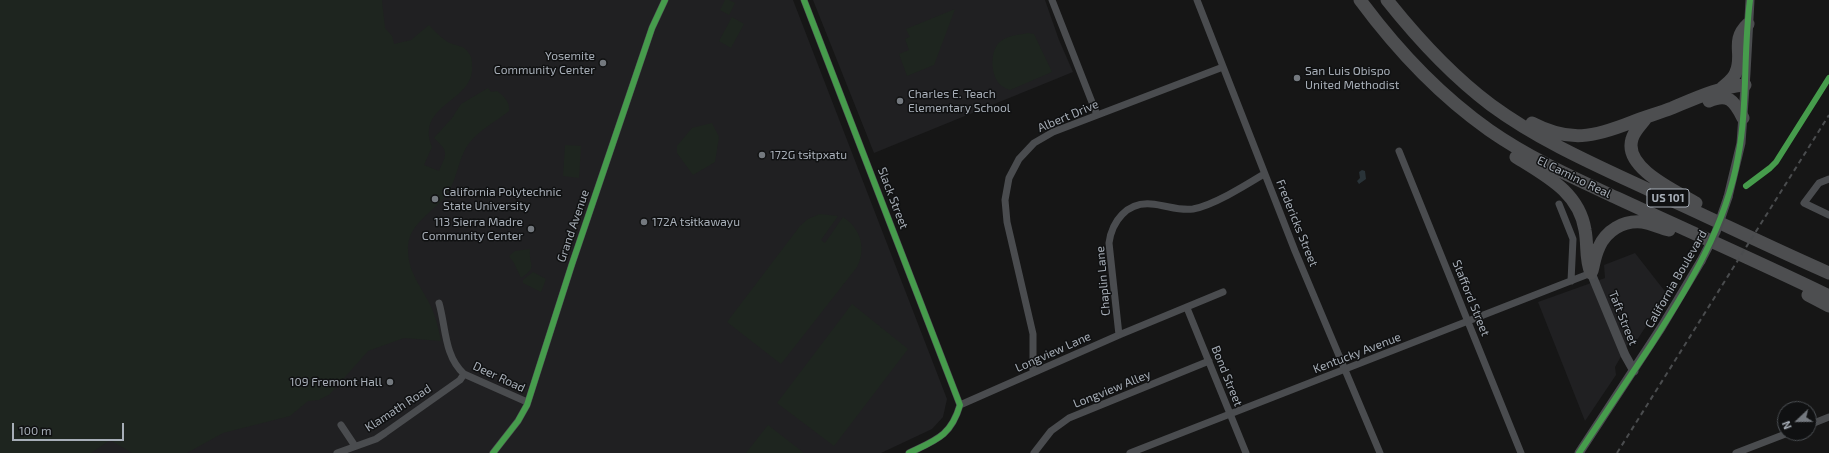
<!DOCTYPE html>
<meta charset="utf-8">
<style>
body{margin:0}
#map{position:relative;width:1829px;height:453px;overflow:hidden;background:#161616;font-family:"Exo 2",sans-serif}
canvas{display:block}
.north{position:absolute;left:1777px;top:401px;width:40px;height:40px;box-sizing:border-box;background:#101112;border:1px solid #4c5054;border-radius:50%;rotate:248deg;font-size:11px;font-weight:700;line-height:16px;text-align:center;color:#a7aeb7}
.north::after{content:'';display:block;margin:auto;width:14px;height:18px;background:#74797f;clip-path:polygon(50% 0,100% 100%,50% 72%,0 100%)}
.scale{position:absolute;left:12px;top:423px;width:112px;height:18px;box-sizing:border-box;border:2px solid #a7aeb7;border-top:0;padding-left:5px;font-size:12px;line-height:14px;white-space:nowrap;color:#a7aeb7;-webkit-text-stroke:3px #101112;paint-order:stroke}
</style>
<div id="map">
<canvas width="1829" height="453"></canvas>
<div class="north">N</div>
<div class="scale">100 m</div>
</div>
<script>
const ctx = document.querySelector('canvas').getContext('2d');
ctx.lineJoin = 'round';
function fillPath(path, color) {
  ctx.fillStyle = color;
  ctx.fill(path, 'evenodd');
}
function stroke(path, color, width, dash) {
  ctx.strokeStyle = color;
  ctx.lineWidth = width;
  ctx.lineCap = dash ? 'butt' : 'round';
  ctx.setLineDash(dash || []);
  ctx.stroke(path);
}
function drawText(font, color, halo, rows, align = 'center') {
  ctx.font = font + ' "Exo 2",sans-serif';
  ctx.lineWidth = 3;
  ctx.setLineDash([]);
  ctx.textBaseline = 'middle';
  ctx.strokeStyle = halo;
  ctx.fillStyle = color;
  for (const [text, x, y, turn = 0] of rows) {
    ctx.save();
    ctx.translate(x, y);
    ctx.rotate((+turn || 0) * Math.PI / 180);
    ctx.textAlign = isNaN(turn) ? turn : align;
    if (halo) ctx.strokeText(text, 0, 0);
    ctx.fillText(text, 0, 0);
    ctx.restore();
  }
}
fillPath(new Path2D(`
 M 0,0 L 793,0 L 947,399 L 943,417 L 932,429 L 881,453 L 0,453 Z
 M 813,0 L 1045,0 L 1059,40 L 1073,72 L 874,153 Z
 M 1635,253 L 1667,294 L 1637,340 L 1631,339 L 1615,367 L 1616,375 L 1585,421 L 1538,302 L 1605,278 L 1604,265 Z`), '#202022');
fillPath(new Path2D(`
 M 0,0 L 382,0 L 385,28 L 392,36 L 394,44 L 411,40 L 429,25 C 434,30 439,36 445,40 C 453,47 464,43 470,55 C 472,58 472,63 472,67 C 474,102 415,104 432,147 L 424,165 L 439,171 C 447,153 449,152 434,138 L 452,118 L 461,104 L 488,88 L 491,92 L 497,91 C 504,96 510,102 509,111 C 496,121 480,130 470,142 C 457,158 458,183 443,199 C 429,215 407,226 408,250 C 408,276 426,291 434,314 C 437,322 439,332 441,341 L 404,338 L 368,351 L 330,394 L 319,400 L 308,401 L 290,416 L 223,433 L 187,453 L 132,453 L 110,440 L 91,453 L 0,453 Z
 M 725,0 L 729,0 L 735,3 L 729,15 L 720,10 Z
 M 955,9 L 934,65 L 907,76 L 899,54 L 909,50 L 905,39 L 910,37 L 906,29 Z
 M 732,17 L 744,24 L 731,48 L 719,41 Z
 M 1028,33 L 1034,34 L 1052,72 L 1010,90 C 1008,89 1004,88 1002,86 C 990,78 989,49 1001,41 C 1009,35 1019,35 1028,33 Z
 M 712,123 L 719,137 L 715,162 L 693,175 L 677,153 L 677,146 L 692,128 Z
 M 565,145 L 581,146 L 579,178 L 563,176 Z
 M 820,214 L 838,216 L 821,240 L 825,243 L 843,217 C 860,228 867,248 857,267 L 781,364 L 727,322 L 800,226 L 808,219 Z
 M 530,249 C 528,265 539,266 521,278 L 514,263 L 509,256 L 515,251 Z
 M 533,272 L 546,279 L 541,292 L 523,283 L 523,280 Z
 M 852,304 L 908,349 L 834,446 L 777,403 Z
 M 768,425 L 804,453 L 746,453 Z`), '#1e251f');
fillPath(new Path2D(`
 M 1362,170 L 1365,171 L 1366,179 L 1359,184 L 1357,181 L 1360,178 L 1359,172 Z`), '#293338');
stroke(new Path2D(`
 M 804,0 L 960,405
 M 1052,0 L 1097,115
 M 1197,0 L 1295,251 L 1380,453
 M 1399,151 L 1521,453
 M 1829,179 L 1819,183 L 1804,203 L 1829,215
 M 1559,204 L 1573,239 L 1571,281
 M 439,303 C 446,327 444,356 464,374 L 527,402
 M 1187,308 L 1246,453
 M 1119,335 L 1109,243 C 1112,221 1127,202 1151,204 C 1166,205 1178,211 1193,209 C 1214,205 1246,185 1264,174
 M 1033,372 L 1033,334 L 1007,222 L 1005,200 L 1009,178 L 1019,159 L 1034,143 L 1053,132 L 1223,67
 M 341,425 L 355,446
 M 1809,425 L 1829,417
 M 337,453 L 376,439 L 385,433 L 460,380 L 464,374
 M 493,453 L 518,421 L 527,405 L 572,264 L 652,28 L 665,0
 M 909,453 C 936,440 951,436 960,405 L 1119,335 L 1223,292
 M 1034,453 L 1051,431 L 1069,418 L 1209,361
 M 1130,453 L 1591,273
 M 1736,453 L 1788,433`), '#4a4c4f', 7);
stroke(new Path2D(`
 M 1728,197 L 1741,143 L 1746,73 L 1750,0
 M 1591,273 L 1625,355 L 1634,371
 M 1579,453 L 1661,328 L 1701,261`), '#4a4c4f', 9);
stroke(new Path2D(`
 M 1360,0 C 1397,50 1438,94 1489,130 C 1529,158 1574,178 1617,198 C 1688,231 1759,262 1829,296
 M 1387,0 C 1418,39 1451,75 1491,105 C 1544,144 1605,169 1664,197 C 1719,222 1774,249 1829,273
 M 1721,89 C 1726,84 1734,79 1736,72 C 1744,54 1730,41 1748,24
 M 1709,101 C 1728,93 1734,100 1743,118
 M 1646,118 C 1641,125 1634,131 1632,139 C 1623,168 1676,191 1696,203
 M 1532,123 C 1570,143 1594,137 1632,122 C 1645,117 1659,113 1672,108 C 1696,98 1719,87 1745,85
 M 1516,157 C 1546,176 1579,192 1585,230 C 1588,245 1585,259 1591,273
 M 1592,271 C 1594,263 1595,255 1599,247 C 1606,231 1623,220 1642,222 C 1651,223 1660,228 1669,230
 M 1808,295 L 1829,306`), '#4d4e50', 13);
stroke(new Path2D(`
 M 1617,453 L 1829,115`), '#4a4c4e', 2, [5, 4]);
stroke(new Path2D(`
 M 1701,261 L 1716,232 L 1728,197`), '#4a4c4f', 9);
stroke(new Path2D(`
 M 804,0 L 960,405 C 951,436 936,440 909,453
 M 1746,186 L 1770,168 L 1776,162 L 1829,78
 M 493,453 L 518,421 L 527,405 L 572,264 L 652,28 L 665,0
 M 1579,453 C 1603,417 1627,381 1651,345 C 1689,286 1726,226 1738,157 C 1748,105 1743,52 1750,0`), '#469c4c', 6);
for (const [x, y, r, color] of [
 [603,63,4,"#74797f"],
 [1297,78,4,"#74797f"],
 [900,101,4,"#74797f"],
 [762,155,4,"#74797f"],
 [435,199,4,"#74797f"],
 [644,222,4,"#74797f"],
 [531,229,4,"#74797f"],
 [390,382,4,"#74797f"]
]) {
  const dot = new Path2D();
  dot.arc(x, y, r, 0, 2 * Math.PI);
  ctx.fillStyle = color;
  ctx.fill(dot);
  stroke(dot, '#101112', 1.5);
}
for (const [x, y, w] of [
 [1668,198,42]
]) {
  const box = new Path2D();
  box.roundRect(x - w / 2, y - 9, w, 18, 3);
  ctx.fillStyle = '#101112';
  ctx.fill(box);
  stroke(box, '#a7aeb7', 1);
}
drawText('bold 11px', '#a7aeb7', null, [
 ["US 101",1668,198]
]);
drawText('12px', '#a7aeb7', '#101112', [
 ["Yosemite",595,56,"right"],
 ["Community Center",595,70,"right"],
 ["San Luis Obispo",1305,71],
 ["United Methodist",1305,85],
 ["Charles E. Teach",908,94],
 ["Elementary School",908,108],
 ["172G tsɨtpxatu",770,155],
 ["California Polytechnic",443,192],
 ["State University",443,206],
 ["113 Sierra Madre",523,222,"right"],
 ["Community Center",523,236,"right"],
 ["172A tsɨtkawayu",652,222],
 ["109 Fremont Hall",382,382,"right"]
], 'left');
drawText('12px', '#a7aeb7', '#101112', [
 ["Albert Drive",1068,116,-23],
 ["El Camino Real",1574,177,26],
 ["Slack Street",893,198,69],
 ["Fredericks Street",1297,223,68],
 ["Grand Avenue",573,226,-71],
 ["California Boulevard",1676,279,-60],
 ["Chaplin Lane",1103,281,-95],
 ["Stafford Street",1471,298,68],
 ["Taft Street",1623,318,68],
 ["Longview Lane",1053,352,-24],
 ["Kentucky Avenue",1357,353,-21],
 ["Bond Street",1227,376,68],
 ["Deer Road",499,377,25],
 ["Longview Alley",1112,389,-22],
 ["Klamath Road",398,408,-33]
]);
</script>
